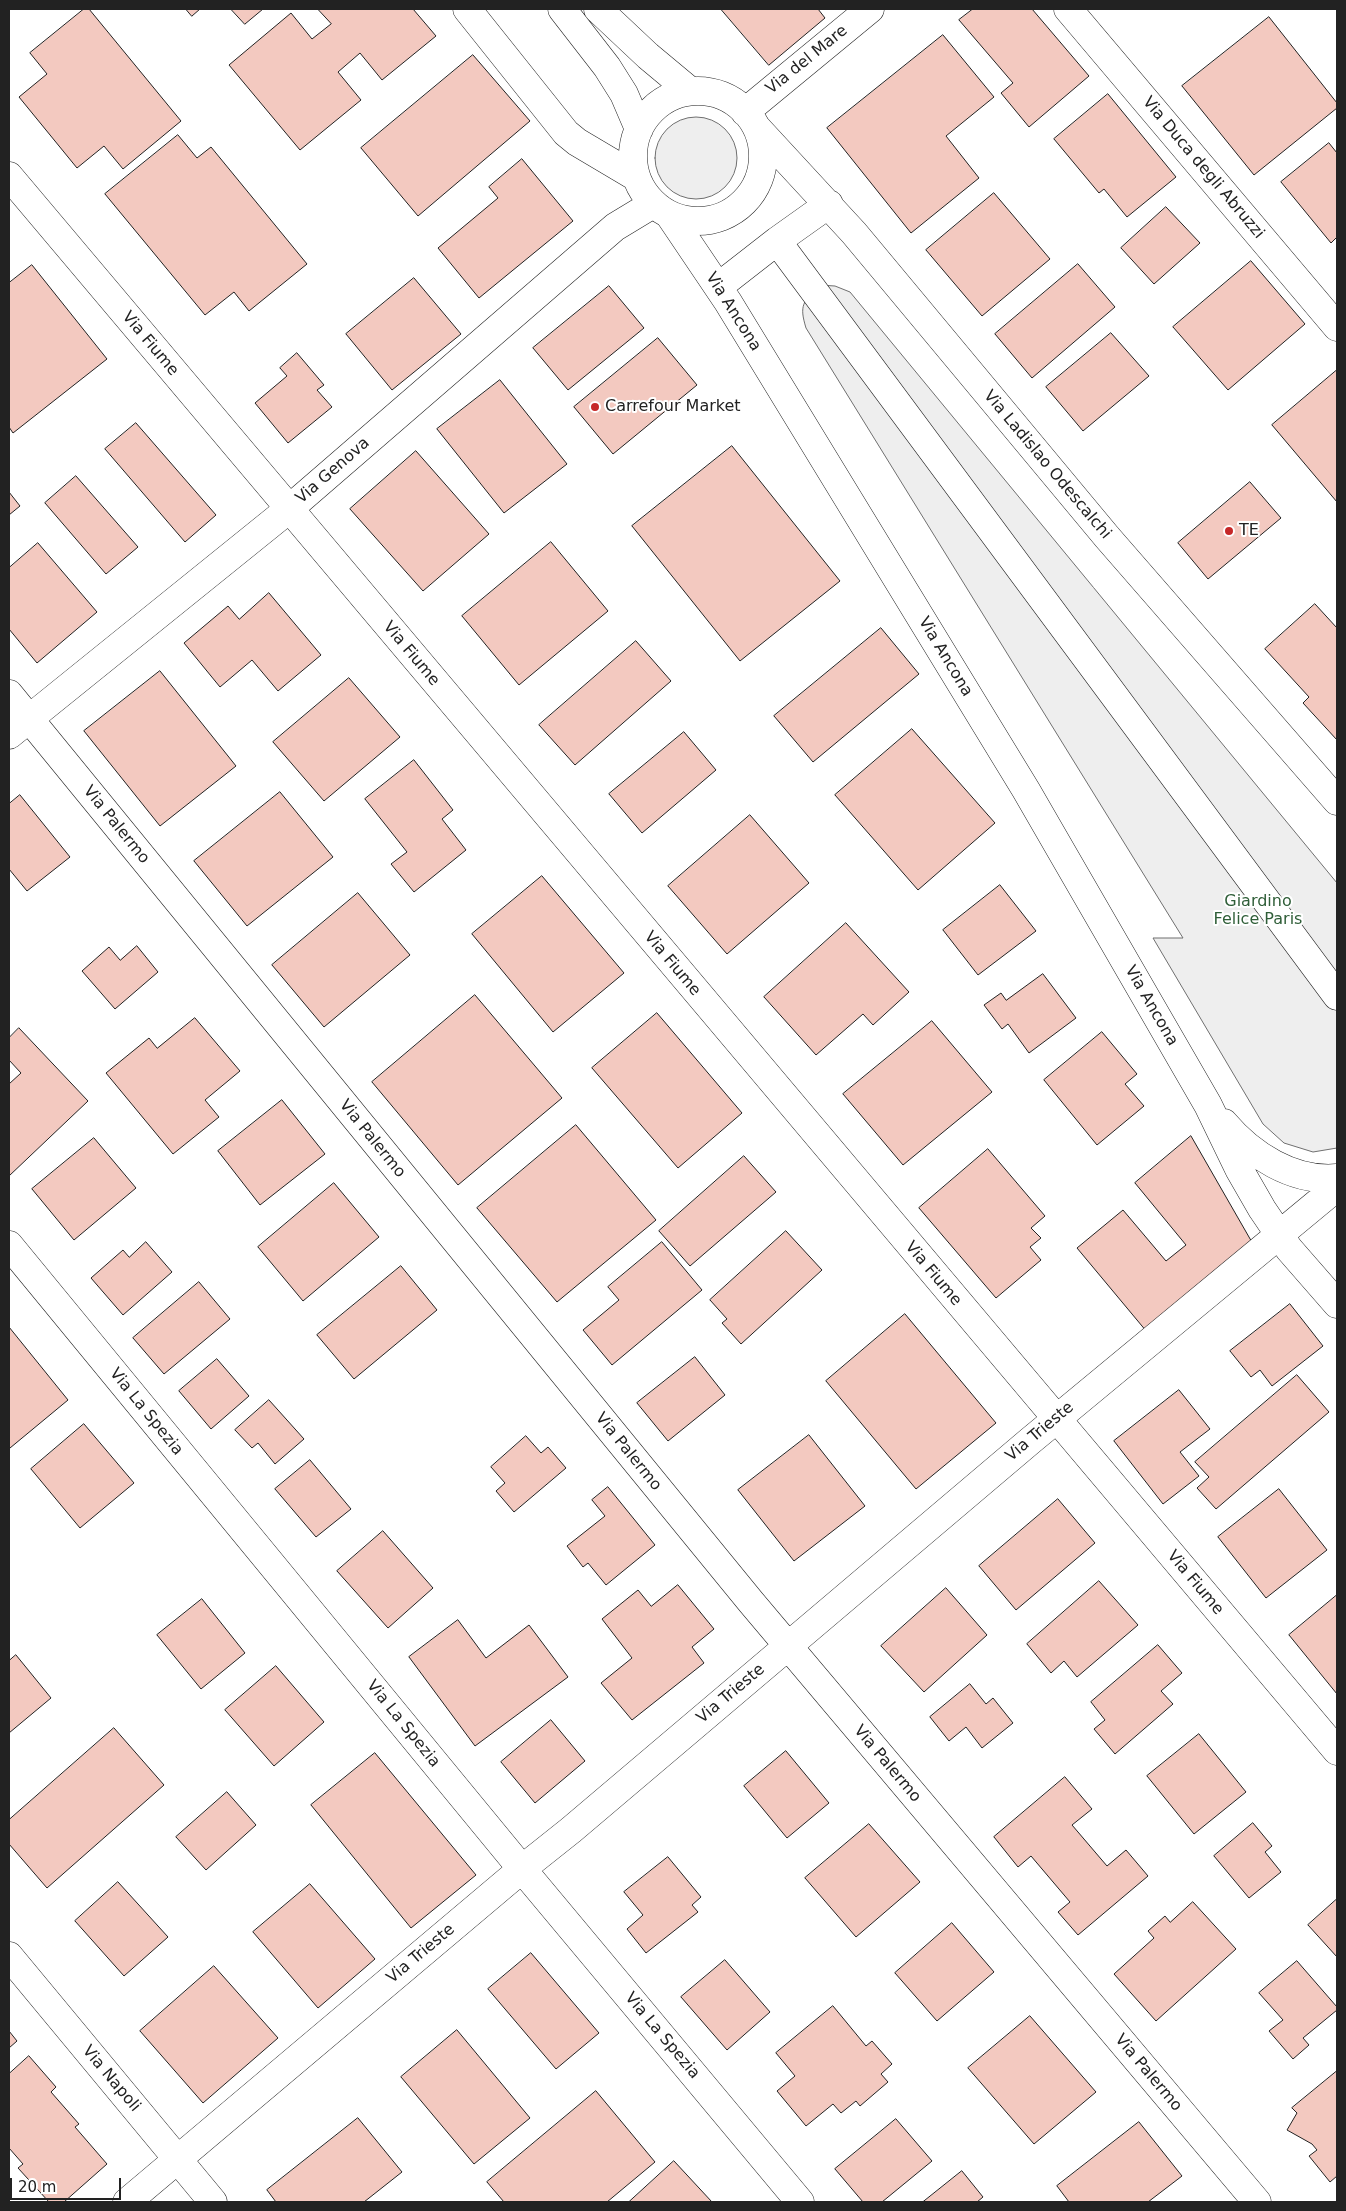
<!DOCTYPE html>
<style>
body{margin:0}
#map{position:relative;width:1346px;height:2211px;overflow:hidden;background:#fff;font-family:"DejaVu Sans",sans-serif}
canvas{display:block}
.frame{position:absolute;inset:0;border:10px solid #222;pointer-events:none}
.scale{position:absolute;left:10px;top:2178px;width:111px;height:22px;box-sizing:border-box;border:2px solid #222;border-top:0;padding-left:6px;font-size:15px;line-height:18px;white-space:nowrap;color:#222;-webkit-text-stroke:4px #fff;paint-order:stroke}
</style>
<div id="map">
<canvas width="1346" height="2211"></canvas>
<div class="frame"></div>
<div class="scale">20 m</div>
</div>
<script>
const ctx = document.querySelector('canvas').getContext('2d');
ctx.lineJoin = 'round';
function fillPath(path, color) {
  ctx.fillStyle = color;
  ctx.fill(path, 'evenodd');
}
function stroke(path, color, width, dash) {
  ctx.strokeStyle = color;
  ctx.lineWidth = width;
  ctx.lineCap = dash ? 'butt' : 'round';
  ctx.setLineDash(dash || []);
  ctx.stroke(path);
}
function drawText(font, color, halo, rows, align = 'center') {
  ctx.font = font + ' "DejaVu Sans",sans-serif';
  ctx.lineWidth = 4;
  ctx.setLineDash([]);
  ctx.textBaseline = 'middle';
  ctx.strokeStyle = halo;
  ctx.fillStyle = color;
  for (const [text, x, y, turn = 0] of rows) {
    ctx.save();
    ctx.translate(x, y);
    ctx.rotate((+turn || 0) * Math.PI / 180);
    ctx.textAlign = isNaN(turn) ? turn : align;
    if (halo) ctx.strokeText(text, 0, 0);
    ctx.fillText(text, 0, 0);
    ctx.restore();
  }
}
const green = new Path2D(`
 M655 158a41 41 0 1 1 82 0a41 41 0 1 1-82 0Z
 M 819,285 L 835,286 L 850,292 L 1337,883 L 1337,1148 L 1313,1152 L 1284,1143 L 1263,1124 L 1153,938 L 1183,938 L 806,328 C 799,305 803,302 819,285 Z`);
fillPath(green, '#eee');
stroke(green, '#6f6f6f', 1);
const building = new Path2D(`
 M 84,9 L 89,9 L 181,121 L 123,169 L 104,146 L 77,168 L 19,97 L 47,74 L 30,53 Z
 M 186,9 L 200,9 L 192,16 Z
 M 231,9 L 263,9 L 245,24 Z
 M 318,9 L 413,9 L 436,36 L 382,80 L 360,53 L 338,72 L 361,100 L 300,150 L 229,65 L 291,13 L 312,39 L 331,24 Z
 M 721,9 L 818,9 L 825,18 L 769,65 Z
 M 973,9 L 1032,9 L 1089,76 L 1029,127 L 1001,93 L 1013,83 L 959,20 Z
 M 1269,17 L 1337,103 L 1337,108 L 1254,175 L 1182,86 Z
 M 943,35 L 994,97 L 946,136 L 979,178 L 911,233 L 827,128 Z
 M 473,55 L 530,121 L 418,216 L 361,148 Z
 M 1108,94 L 1176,177 L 1127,217 L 1104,189 L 1099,193 L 1054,139 Z
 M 178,135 L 197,158 L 211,147 L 307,264 L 249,311 L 234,292 L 205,315 L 105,194 Z
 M 1329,143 L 1337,153 L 1337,237 L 1331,243 L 1281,182 Z
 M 522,159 L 573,221 L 479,298 L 438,248 L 498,198 L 489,187 Z
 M 994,193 L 1050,259 L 982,316 L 926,250 Z
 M 1166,207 L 1200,243 L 1154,284 L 1121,248 Z
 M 1251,261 L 1305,324 L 1228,390 L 1173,327 Z
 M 1078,264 L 1115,307 L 1032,378 L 995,334 Z
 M 32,265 L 107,359 L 13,433 L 9,427 L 9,283 Z
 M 414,278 L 461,334 L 392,390 L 346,334 Z
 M 609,286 L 644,328 L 568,390 L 533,348 Z
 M 1111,333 L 1149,376 L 1083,431 L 1046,387 Z
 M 658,338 L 697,385 L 613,454 L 574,407 Z
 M 297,353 L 324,385 L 317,390 L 332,407 L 288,443 L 255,403 L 287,376 L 280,368 Z
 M 1337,370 L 1337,502 L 1272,425 Z
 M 500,380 L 567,464 L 504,513 L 437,429 Z
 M 136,423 L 216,515 L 185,542 L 105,449 Z
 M 732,446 L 840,581 L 740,661 L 632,526 Z
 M 416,451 L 489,534 L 423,591 L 350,509 Z
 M 76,476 L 138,547 L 106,574 L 45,503 Z
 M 1250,482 L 1281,518 L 1208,579 L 1178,543 Z
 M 9,492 L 20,506 L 9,515 Z
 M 551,542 L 608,611 L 519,685 L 462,616 Z
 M 38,543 L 97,612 L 37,663 L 9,629 L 9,568 Z
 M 269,593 L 321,655 L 278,691 L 252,660 L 220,687 L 184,643 L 228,606 L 239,619 Z
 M 1315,604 L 1337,628 L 1337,740 L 1303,703 L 1309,697 L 1265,649 Z
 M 881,628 L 919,674 L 813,762 L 774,716 Z
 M 636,641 L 671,681 L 575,765 L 539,725 Z
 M 160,671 L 236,766 L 160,826 L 84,731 Z
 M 349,678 L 400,737 L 324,801 L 273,742 Z
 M 912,729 L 995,823 L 918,890 L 835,795 Z
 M 684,732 L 716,770 L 642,833 L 609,794 Z
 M 414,760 L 453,810 L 442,819 L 466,850 L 414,892 L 391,864 L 407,852 L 365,799 Z
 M 280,792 L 333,857 L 247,926 L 194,861 Z
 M 20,795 L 70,857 L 27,891 L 9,869 L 9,804 Z
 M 750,815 L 809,883 L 727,954 L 668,886 Z
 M 542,876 L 624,973 L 553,1032 L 472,934 Z
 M 1000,885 L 1036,931 L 978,975 L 943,930 Z
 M 358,893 L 410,955 L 324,1027 L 272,965 Z
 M 846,923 L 909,992 L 873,1025 L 863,1014 L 816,1055 L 764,997 Z
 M 137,946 L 158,972 L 115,1009 L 82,971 L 109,947 L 120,960 Z
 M 1043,974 L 1076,1018 L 1029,1053 L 1008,1024 L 1002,1029 L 984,1005 L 1001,993 L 1006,1000 Z
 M 475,995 L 562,1098 L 458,1185 L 372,1082 Z
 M 657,1013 L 742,1113 L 678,1168 L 592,1068 Z
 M 195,1018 L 240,1071 L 205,1100 L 219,1117 L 173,1154 L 106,1073 L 149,1038 L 157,1048 Z
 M 932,1021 L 992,1092 L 903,1165 L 843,1094 Z
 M 19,1028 L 88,1101 L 9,1176 L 9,1084 L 21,1073 L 9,1060 L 9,1038 Z
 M 1102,1032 L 1137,1074 L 1125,1084 L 1144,1106 L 1097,1145 L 1044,1080 Z
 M 282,1100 L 325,1154 L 260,1205 L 218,1151 Z
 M 576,1125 L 656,1220 L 557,1302 L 477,1208 Z
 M 1191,1136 L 1253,1244 L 1147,1332 L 1077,1248 L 1123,1210 L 1166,1261 L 1186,1245 L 1135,1183 Z
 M 94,1138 L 136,1188 L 74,1240 L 32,1189 Z
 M 988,1149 L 1045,1216 L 1031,1228 L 1041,1238 L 1030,1247 L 1041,1260 L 996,1298 L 919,1208 Z
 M 744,1156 L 776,1192 L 690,1266 L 659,1231 Z
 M 334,1183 L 379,1237 L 303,1301 L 258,1247 Z
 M 786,1231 L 822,1270 L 741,1344 L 722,1323 L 727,1319 L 710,1300 Z
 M 146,1242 L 172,1272 L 123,1315 L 91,1278 L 123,1250 L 129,1257 Z
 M 662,1242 L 702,1290 L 612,1365 L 583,1330 L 619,1300 L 608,1287 Z
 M 401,1266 L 437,1310 L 354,1379 L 317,1335 Z
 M 199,1282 L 230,1319 L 164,1374 L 133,1338 Z
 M 1290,1304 L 1323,1346 L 1272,1386 L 1260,1370 L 1251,1377 L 1230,1351 Z
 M 905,1314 L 996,1423 L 916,1489 L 826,1381 Z
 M 9,1327 L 68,1400 L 10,1448 L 9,1447 Z
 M 695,1357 L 725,1395 L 668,1441 L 637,1403 Z
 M 217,1359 L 249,1396 L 211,1429 L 179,1391 Z
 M 1297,1375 L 1329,1412 L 1216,1509 L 1197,1488 L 1209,1477 L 1195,1462 Z
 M 1179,1390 L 1210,1429 L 1180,1452 L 1199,1476 L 1163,1504 L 1114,1441 Z
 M 269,1400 L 304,1439 L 275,1464 L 258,1443 L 252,1448 L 235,1430 Z
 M 84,1424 L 134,1483 L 80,1528 L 31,1469 Z
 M 809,1435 L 865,1506 L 794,1561 L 738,1490 Z
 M 526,1436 L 541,1453 L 548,1447 L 566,1468 L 514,1512 L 496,1491 L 505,1483 L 491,1467 Z
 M 310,1460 L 351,1509 L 316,1537 L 275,1489 Z
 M 608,1487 L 655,1545 L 606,1585 L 588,1563 L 583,1567 L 567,1546 L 605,1516 L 592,1500 Z
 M 1279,1489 L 1327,1550 L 1266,1598 L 1218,1537 Z
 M 1058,1499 L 1095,1543 L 1016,1610 L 979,1566 Z
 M 383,1531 L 433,1588 L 388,1628 L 337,1571 Z
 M 1099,1581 L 1138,1625 L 1077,1677 L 1064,1661 L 1051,1673 L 1027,1644 Z
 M 678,1585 L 714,1629 L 692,1647 L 704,1663 L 632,1720 L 601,1683 L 632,1658 L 602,1619 L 638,1590 L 651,1606 Z
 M 946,1588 L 987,1635 L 924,1692 L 881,1646 Z
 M 1337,1595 L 1337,1694 L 1289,1635 Z
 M 202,1599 L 245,1653 L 201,1689 L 157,1635 Z
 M 458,1620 L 486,1658 L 529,1625 L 568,1677 L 475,1746 L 409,1657 Z
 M 1158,1645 L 1182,1673 L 1161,1691 L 1173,1704 L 1115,1754 L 1094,1729 L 1105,1720 L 1091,1702 Z
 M 16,1655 L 51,1698 L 9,1733 L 9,1661 Z
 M 276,1666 L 324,1722 L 274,1766 L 225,1710 Z
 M 970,1684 L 986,1704 L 993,1698 L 1013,1723 L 982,1748 L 966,1727 L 949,1741 L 930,1717 Z
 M 551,1720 L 585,1761 L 535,1803 L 501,1762 Z
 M 114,1728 L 164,1785 L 47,1888 L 9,1844 L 9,1820 Z
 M 1199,1734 L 1246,1792 L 1194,1834 L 1147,1776 Z
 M 786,1751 L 829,1803 L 787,1838 L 744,1786 Z
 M 375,1753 L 476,1875 L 411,1928 L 311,1805 Z
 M 1065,1777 L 1092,1809 L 1072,1825 L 1107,1866 L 1126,1850 L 1148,1876 L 1078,1935 L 1058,1912 L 1070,1902 L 1031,1856 L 1018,1867 L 994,1837 Z
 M 227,1792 L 256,1825 L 206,1870 L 176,1837 Z
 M 1253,1823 L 1272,1846 L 1265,1852 L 1281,1872 L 1249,1898 L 1214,1856 Z
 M 869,1824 L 920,1882 L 856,1937 L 805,1878 Z
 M 668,1857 L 701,1897 L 692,1905 L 698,1912 L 646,1953 L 627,1929 L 643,1915 L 624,1892 Z
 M 118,1882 L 168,1937 L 124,1976 L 75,1921 Z
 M 310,1884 L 375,1959 L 318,2008 L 253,1932 Z
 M 1337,1899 L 1337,1957 L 1308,1925 Z
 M 1193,1902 L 1236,1949 L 1156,2021 L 1114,1974 L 1154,1938 L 1148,1931 L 1165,1916 L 1170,1922 Z
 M 952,1923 L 994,1972 L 937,2021 L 895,1973 Z
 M 531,1953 L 599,2033 L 556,2069 L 488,1989 Z
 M 725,1960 L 770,2012 L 727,2050 L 681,1997 Z
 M 1297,1961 L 1337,2007 L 1337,2010 L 1303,2038 L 1309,2045 L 1293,2059 L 1269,2031 L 1283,2020 L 1259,1993 Z
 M 214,1966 L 278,2038 L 203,2103 L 140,2031 Z
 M 833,2006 L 866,2046 L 872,2041 L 892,2064 L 881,2074 L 888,2082 L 860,2106 L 856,2101 L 841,2113 L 833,2104 L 806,2126 L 777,2091 L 795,2076 L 776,2053 Z
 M 1030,2016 L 1096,2092 L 1034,2144 L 968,2068 Z
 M 457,2030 L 530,2118 L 474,2164 L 401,2077 Z
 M 9,2031 L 17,2041 L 9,2048 Z
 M 29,2056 L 56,2087 L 51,2092 L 79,2124 L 75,2127 L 107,2164 L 64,2202 L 49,2202 L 18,2168 L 23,2164 L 9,2148 L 9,2074 Z
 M 1337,2071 L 1337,2176 L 1330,2182 L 1309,2156 L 1317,2150 L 1312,2144 L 1287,2130 L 1297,2113 L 1292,2108 Z
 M 596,2091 L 655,2162 L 607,2202 L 504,2202 L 487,2182 Z
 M 358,2118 L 402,2172 L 364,2202 L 276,2202 L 267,2190 Z
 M 896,2119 L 932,2161 L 882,2202 L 863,2202 L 835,2169 Z
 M 1139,2122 L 1182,2176 L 1148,2202 L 1069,2202 L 1057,2186 Z
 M 674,2161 L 712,2202 L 629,2202 Z
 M 962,2171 L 983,2197 L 977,2202 L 923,2202 Z`);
fillPath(building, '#f3c9c0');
stroke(building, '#222', 1);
const minor = new Path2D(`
 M 467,9 L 566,133 L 577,142 L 636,177
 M 562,9 L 607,67 L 624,94 L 639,129
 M 598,9 L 648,56 L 690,91
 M 1068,9 L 1337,327
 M633 156a65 65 0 1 1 130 0a65 65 0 1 1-130 0Z
 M 745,112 L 870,9
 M 758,129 L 854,233 L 1107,537 L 1337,801
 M 9,176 L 1337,1751
 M 670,216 L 728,302 L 1026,790 L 1208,1105 L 1239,1169 L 1262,1209 L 1289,1249 L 1337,1304
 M 777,241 L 1337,996
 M 718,287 L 777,241 L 829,204
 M 9,694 L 751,1602 L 1257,2202
 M 9,735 L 289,509 L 615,227 L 653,204
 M 1224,1123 C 1251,1155 1293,1182 1337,1178
 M 9,1245 L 522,1869 L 800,2202
 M 9,1956 L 213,2202
 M 127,2202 L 522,1869 L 571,1830 L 1030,1441 L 1337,1187`);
stroke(minor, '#222', 29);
stroke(minor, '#fff', 28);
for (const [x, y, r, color] of [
 [595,407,5,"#c62828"],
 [1229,531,5,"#c62828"]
]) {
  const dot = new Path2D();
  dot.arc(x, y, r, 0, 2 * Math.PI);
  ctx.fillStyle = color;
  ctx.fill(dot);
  stroke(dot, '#fff', 2);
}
drawText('16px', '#222', '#fff', [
 ["Via del Mare",807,60,-39],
 ["Via Duca degli Abruzzi",1203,168,50],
 ["Via Ancona",733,312,58],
 ["Via Fiume",150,344,50],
 ["Via Ladislao Odescalchi",1047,465,50],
 ["Via Genova",333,471,-41],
 ["Via Fiume",411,654,50],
 ["Via Ancona",945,657,59],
 ["Via Palermo",116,825,51],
 ["Via Fiume",672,964,50],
 ["Via Ancona",1151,1006,60],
 ["Via Palermo",372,1139,51],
 ["Via Fiume",933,1274,50],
 ["Via La Spezia",146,1412,51],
 ["Via Trieste",1040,1432,-40],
 ["Via Palermo",628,1452,51],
 ["Via Fiume",1195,1583,50],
 ["Via Trieste",731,1694,-40],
 ["Via La Spezia",403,1724,51],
 ["Via Palermo",887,1764,50],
 ["Via Trieste",421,1954,-40],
 ["Via La Spezia",662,2036,50],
 ["Via Palermo",1148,2073,50],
 ["Via Napoli",111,2079,50]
]);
drawText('16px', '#222', '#fff', [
 ["Carrefour Market",605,407],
 ["TE",1239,531]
], 'left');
drawText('16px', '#2f5e38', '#fff', [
 ["Giardino",1258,902],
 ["Felice Paris",1258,920]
]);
</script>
